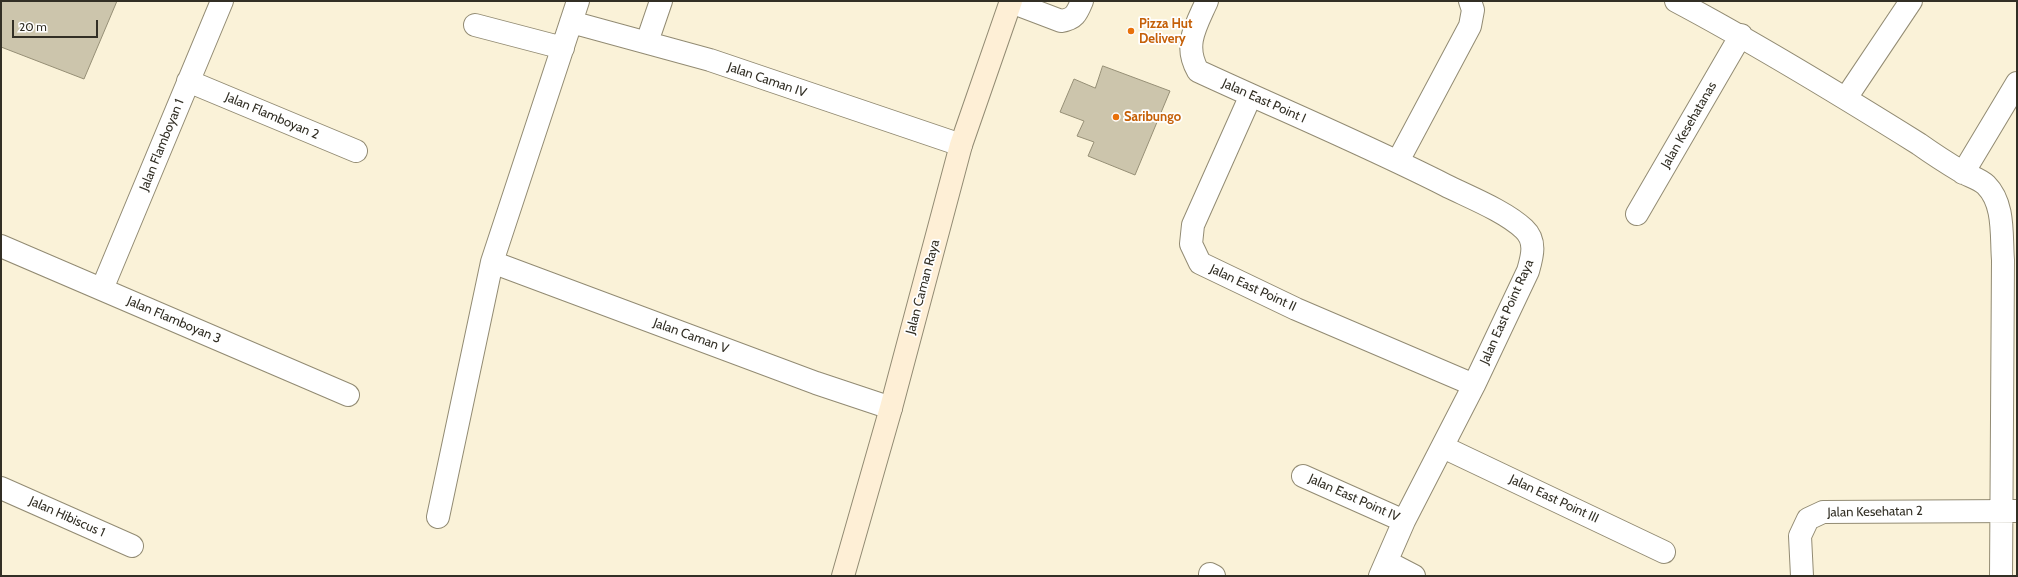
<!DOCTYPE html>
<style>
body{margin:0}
#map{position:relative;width:2018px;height:577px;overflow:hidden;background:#faf2d8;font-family:Cabin,sans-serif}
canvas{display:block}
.frame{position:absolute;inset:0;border:2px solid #322f25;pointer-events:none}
.scale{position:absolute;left:12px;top:20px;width:86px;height:18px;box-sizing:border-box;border:2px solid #322f25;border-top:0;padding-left:5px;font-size:12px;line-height:14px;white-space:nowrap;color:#322f25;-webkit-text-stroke:3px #fff;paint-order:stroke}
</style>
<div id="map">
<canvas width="2018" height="577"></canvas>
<div class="frame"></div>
<div class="scale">20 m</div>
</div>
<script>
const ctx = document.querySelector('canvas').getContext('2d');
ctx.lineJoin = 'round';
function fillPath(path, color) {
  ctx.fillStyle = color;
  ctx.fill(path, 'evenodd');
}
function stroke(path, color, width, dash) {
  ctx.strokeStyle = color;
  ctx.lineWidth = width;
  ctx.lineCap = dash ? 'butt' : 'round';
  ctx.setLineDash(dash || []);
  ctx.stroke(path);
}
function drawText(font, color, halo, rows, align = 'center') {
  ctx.font = font + ' Cabin,sans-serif';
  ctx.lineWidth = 3.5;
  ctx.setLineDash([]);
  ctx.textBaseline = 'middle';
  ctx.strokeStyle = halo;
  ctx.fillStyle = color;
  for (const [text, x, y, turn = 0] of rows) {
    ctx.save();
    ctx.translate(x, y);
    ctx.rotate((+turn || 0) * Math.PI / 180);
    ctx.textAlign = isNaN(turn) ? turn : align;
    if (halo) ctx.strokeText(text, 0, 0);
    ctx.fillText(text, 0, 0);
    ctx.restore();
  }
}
const building = new Path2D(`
 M 1,1 L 117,1 L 84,79 L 1,47 Z
 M 1103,66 L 1170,91 L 1135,175 L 1088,156 L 1094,142 L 1077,136 L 1084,121 L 1060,112 L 1074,79 L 1095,88 Z`);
fillPath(building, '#ccc5ac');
stroke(building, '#968f76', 1);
const minor = new Path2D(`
 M 1207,1 C 1196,26 1183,45 1198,71 C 1280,109 1364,144 1445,185 C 1469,197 1505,211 1524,229 C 1537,241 1532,257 1528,271 L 1474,385 L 1404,521 L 1380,576
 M 1676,1 C 1759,45 1839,94 1919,144 C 1933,154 1947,163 1962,172 C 1969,176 1980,179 1986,185 C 2005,204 2001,236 2003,260 L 2001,576
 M 1011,2 L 1061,21 C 1075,19 1077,13 1082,1
 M 571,22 L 710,60 L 961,145
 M 475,25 L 563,48
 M 647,42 L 661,1
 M 188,81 L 356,151
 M 1251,95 L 1193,225 L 1191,244 L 1200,263 L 1296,309 L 1474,385
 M 1846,98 L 1911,1
 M 1398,161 L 1470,26 L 1473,10 L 1470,1
 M 1963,173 L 2017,83
 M 1637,214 L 1741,35
 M 1,246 L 348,395
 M 492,262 L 816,383 L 891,408
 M 102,289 L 222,1
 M 1443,447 L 1664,552
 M 1303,476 L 1404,521
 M 1,488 L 132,546
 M 438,517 L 492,262 L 578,1
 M 1387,562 L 1414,576
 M 1210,574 L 1214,576
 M 1802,576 L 1800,536 L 1808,519 L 1823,512 L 2017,511`);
const secondary = new Path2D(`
 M 843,576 L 891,408 L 961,145 L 1011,1`);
stroke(minor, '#928b73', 24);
stroke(secondary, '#928b73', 24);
stroke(minor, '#fff', 22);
stroke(secondary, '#feefd6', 22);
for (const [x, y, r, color] of [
 [1131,31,4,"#e8710a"],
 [1116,117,4,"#e8710a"]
]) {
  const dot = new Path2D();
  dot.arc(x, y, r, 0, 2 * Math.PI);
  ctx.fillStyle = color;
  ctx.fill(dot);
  stroke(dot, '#fff', 1.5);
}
drawText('bold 13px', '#c56008', '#fff', [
 ["Pizza Hut",1139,24],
 ["Delivery",1139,39],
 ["Saribungo",1124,117]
], 'left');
drawText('13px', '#322f25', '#fff', [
 ["Jalan Caman IV",767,80,19],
 ["Jalan East Point I",1264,101,24],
 ["Jalan Flamboyan 2",272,116,23],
 ["Jalan Kesehatanas",1689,125,-60],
 ["Jalan Flamboyan 1",162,145,-68],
 ["Jalan Caman Raya",923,287,-75],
 ["Jalan East Point II",1253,288,25],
 ["Jalan East Point Raya",1507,312,-66],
 ["Jalan Flamboyan 3",174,320,23],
 ["Jalan Caman V",691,336,20],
 ["Jalan East Point IV",1354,498,24],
 ["Jalan East Point III",1554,499,25],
 ["Jalan Kesehatan 2",1875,512,-1],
 ["Jalan Hibiscus 1",67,517,24]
]);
</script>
